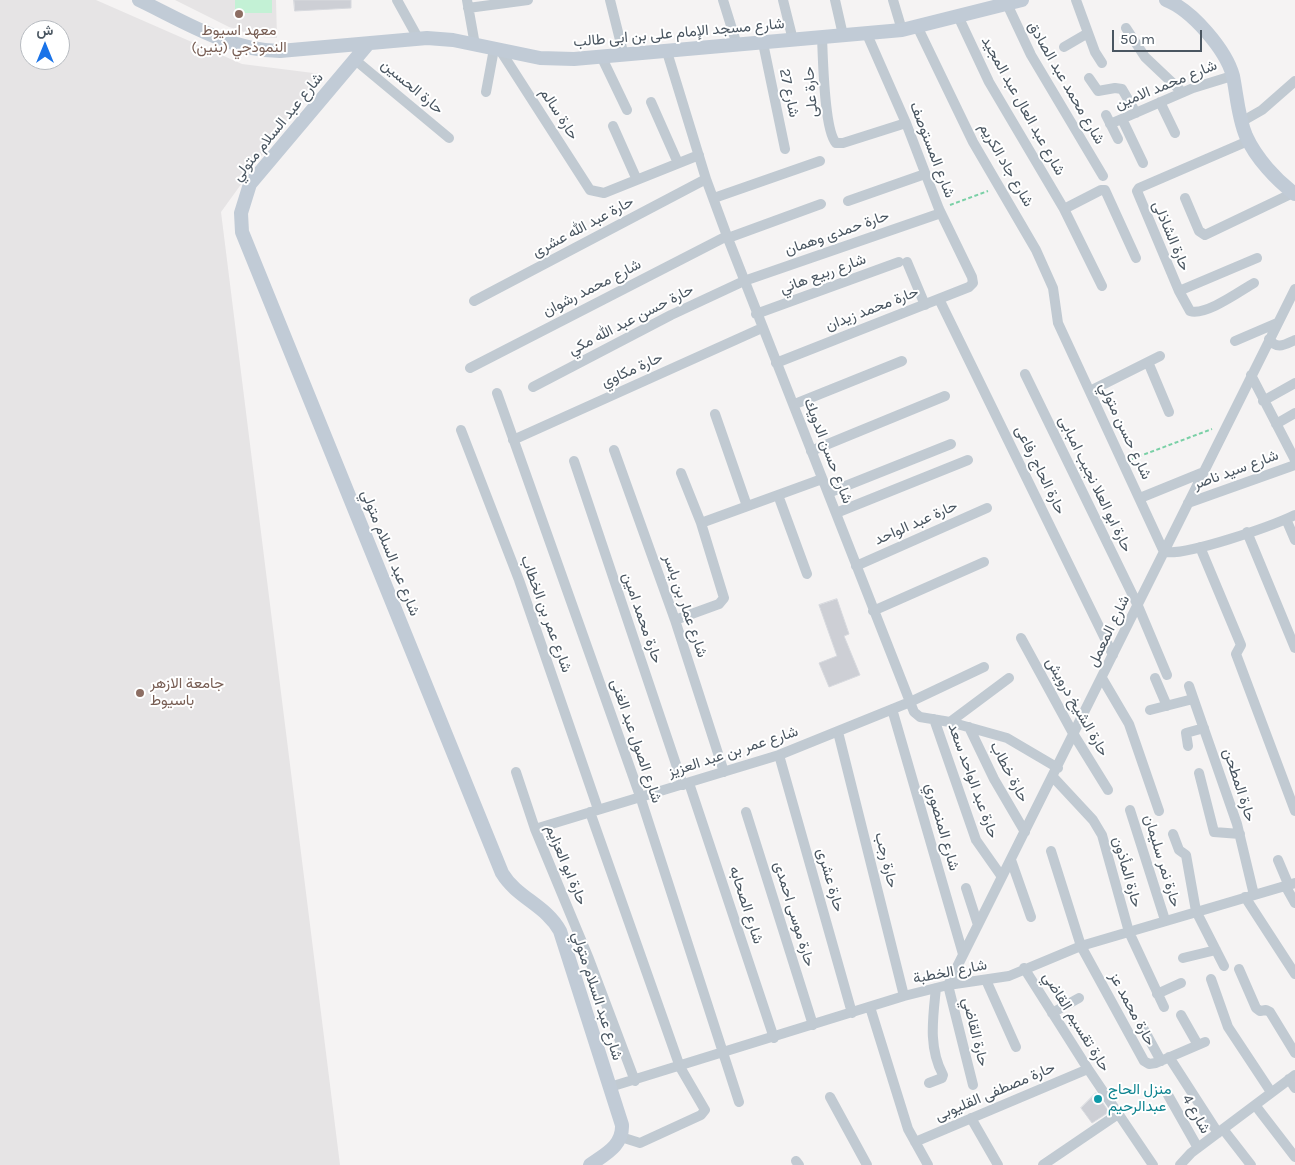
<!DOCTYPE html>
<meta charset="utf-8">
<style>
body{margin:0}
#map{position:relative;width:1295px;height:1165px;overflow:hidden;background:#f5f3f3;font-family:Karla,Vazirmatn,sans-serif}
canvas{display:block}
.north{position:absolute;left:20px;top:20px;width:50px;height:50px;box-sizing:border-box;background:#fff;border:1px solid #b7bbc0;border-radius:50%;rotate:0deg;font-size:14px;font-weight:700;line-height:20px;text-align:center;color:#4a5661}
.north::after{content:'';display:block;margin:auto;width:18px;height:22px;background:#1a73e8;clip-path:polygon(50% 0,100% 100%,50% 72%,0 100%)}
.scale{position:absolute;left:1112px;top:30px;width:90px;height:22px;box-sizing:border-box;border:2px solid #4a5661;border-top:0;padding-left:6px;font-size:15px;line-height:18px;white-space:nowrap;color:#4a5661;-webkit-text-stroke:4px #fff;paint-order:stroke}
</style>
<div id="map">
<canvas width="1295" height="1165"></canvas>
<div class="north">ش</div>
<div class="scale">50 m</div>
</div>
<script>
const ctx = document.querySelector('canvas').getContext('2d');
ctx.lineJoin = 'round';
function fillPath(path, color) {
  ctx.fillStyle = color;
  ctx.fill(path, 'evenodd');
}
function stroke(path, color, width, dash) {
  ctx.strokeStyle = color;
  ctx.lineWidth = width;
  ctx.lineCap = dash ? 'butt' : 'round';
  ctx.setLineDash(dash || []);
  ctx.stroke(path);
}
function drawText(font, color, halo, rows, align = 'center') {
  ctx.font = font + ' Karla,Vazirmatn,sans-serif';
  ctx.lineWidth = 4;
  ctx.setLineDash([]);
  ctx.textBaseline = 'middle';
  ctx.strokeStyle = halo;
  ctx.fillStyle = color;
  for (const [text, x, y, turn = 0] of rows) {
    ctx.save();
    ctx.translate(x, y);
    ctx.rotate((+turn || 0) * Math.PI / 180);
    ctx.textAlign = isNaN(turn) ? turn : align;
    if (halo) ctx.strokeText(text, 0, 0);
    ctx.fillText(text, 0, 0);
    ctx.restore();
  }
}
fillPath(new Path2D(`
 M 0,0 L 96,0 L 242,64 L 321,74 L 221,212 L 340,1165 L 0,1165 ZM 30,30 L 60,30 L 60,60 L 30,60 Z
 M 175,0 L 276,0 L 277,38 L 259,37 L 229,27 Z`), '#e6e4e5');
fillPath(new Path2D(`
 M 235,0 L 272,0 L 272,13 L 235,13 Z`), '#c3f1d5');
const building = new Path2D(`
 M 294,0 L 351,0 L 351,8 L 295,11 Z
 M 837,599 L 849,634 L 844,636 L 860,675 L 829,687 L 819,663 L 837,656 L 819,605 Z
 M 1096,1093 L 1109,1112 L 1092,1123 L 1081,1108 Z`);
fillPath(building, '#cdcfd5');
stroke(building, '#d7d9de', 1);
stroke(new Path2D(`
 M 950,205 L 988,191
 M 1132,459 L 1212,429`), '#7ad0a6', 2, [4, 2.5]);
stroke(new Path2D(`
 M 397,0 L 418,38
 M 467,0 L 475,45
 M 610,0 L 624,56
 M 723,0 L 737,45
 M 783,0 L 793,40
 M 835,0 L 843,35
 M 893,0 L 902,30
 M 1076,0 L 1095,52 L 1102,63
 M 1007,4 L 1031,55 L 1103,176
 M 468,8 L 528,0
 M 958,16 L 989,82 L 1064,209 L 1102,286
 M 917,26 L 973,142 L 1036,250 L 1053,288 L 1058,323 L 1164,552 C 1187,556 1272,526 1295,515
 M 1126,28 L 1145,57 L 1182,92
 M 822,37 C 823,58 824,130 836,143 L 843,143 L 906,123
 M 763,43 L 785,149
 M 1064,47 L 1088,33
 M 500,50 L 590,190 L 604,193 L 699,155
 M 667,52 L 706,179 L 727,236 L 914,712 L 920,717 L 950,722 L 1007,738 L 1058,768
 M 602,58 L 627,110
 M 354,59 L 449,138
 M 1089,78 L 1098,91 L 1115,88 L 1122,89 L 1136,113
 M 486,92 L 494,49
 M 651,102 L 678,163
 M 1160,102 L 1175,133
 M 1106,115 L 1118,139
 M 1122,119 L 1143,163
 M 1241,122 L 1262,110 L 1295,81
 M 1110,124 L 1193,88 L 1232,76
 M 613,126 L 637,180
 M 1248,141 L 1139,188 L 1137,191 L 1179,291 L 1190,311 C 1206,316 1240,291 1254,283
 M 714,198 L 820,161
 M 1185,198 L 1199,231 L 1205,235 L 1293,193
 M 848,201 L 925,174
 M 1064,209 L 1101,190 L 1105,190 L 1136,258
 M 728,238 L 821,204
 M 907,262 L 925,305
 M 1179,291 L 1257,258
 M 939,299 L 1113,655
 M 474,301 L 706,179
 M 756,314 L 899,262
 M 1269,339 C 1277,350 1284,345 1295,340
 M 1235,341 L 1277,323
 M 1148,362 L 1169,412
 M 776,363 L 969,287 L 973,283 L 972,277 L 939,209 L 906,123 L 866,32
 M 470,368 L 727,236
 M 1025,374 L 1138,606 L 1167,675
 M 1251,375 L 1295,460
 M 533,387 L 671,315 L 744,281 L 941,213
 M 1090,391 L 1160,356
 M 497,393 L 640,796 L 739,1102
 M 1263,401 L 1295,383
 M 795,404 L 902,361
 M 715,414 L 747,506
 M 1276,424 L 1295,413
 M 461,430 L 519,580 L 598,809
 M 513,440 L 762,328
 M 614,450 L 675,620 L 724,772
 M 811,451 L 945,396
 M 574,461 L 683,785
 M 828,493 L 951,444
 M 778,495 L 807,574
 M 1140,498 L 1204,472
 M 1188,503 L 1295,465
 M 836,513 L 968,460
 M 1286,519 L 1295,540
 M 701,523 L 822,479
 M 1247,532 L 1295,648
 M 1200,547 L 1241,645 L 1236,654 L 1295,811
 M 856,566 L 987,508
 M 873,611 L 984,562
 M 675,620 L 719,604 L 724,598 L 701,523 L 681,473
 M 1021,638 L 1074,735 L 1108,790
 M 1102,678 L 1129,724 L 1159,811
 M 1155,678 L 1167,706
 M 1189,686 L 1237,824 L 1254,895
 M 892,709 L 963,954
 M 1150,710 L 1193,699
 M 934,719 L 976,840 L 1002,877
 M 950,722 L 1009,678
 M 969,727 L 994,779 L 1025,832
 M 838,732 L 904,996
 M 1188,746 L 1186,733 L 1204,728
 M 779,755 L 852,1013
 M 516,772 L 535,829 L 589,959 L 635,1081
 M 1199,773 L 1214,832 L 1240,834
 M 1053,777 L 1093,820 L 1102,835 L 1129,932 L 1164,1007
 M 689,783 L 774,1038
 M 1130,810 L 1165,920
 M 590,812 L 680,1067 L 705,1110 L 701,1115 L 640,1143 L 621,1137
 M 746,812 L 813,1025
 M 535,829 L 779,755 L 910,702 L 984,667
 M 1173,834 L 1179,850 L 1186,855 L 1196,911 L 1224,966
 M 1051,851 L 1081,946 L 1144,1061 L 1149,1064 L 1156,1063 L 1205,1042
 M 1011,860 L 1031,917
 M 1278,860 L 1289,886
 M 1286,887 L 1295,903
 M 966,888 L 978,925
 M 1245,897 L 1295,974
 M 1183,958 L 1216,950
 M 1024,968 L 1088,1069 L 1153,1165
 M 1239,969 L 1256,1008 L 1260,1011 L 1266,1010 L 1270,1012 L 1295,1053
 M 1211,979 L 1228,1027 L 1271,1092
 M 986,980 L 1016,1047
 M 1157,994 L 1181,983
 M 870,1007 L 908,1129 L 928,1165
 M 1052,1013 L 1079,998
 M 1181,1015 L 1198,1045
 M 1143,1028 L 1161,1061
 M 1169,1057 L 1218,1133
 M 1289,1079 L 1295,1088
 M 929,1083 L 942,1078 L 943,1075 C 928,1047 933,1018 936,988
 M 973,1085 L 948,985 L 1295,289
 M 610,1087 L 904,996 L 948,985 L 1009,976 L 1081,946 L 1295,883
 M 1168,1095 L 1198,1148
 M 830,1097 L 867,1165
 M 1255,1105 L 1295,1157
 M 971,1118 L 998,1165
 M 1223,1129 L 1251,1165
 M 915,1142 L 1088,1069
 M 796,1161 L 799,1165
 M 1043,1165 L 1118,1114
 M 1180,1165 L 1191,1153 L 1295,1075`), '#c1cad2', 10);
stroke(new Path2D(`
 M 139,0 C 183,21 230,51 280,51 L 427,38 L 453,40 L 540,58 L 574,59 L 902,30 L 1022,0
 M 1166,0 C 1192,10 1226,50 1233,76 C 1237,96 1238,117 1246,136 C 1256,158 1276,180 1295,194
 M 368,44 L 250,184 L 241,213 L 242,232 L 502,873 C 517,898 546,905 560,931 L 622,1125 C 623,1146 605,1154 590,1165`), '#c1cbd6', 14);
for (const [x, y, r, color] of [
 [239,14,5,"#8d6e63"],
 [140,693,5,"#8d6e63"],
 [1098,1099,5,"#0f9aa8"]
]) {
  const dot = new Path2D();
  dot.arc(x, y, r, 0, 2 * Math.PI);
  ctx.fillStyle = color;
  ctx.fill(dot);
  stroke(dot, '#fff', 2);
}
drawText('15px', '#785e54', '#fff', [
 ["معهد اسيوط",239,31],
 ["النموذجي (بنين)",239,48],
 ["جامعة الازهر",150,684,"left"],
 ["باسيوط",150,701,"left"]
]);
drawText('15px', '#4a5661', '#fff', [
 ["شارع مسجد الإمام على بن ابى طالب",679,33,-5],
 ["شارع محمد عبد الصادق",1066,83,60],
 ["شارع محمد الامين",1166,85,-22],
 ["حارة الحسين",412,87,40],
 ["حارة على",811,92,-95],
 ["شارع 27",789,93,78],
 ["شارع عبد العال عبد المجيد",1023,106,61],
 ["حارة سالم",559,114,57],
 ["شارع عبد السلام متولي",278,127,-51],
 ["شارع المستوصف",932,150,69],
 ["شارع جاد الكريم",1006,165,60],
 ["حارة عبد الله عشرى",583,227,-28],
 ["حارة حمدى وهمان",837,233,-19],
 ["حارة الشاذلى",1171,236,67],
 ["شارع ربيع هاني",823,274,-20],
 ["شارع محمد رشوان",592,288,-27],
 ["حارة محمد زيدان",872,309,-21],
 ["حارة حسن عبد الله مكي",631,320,-27],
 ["حارة مكاوي",632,370,-24],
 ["شارع حسن متولي",1125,431,65],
 ["شارع حسن الدويك",828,451,69],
 ["حارة الحاج رفاعى",1040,470,64],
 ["شارع سيد ناصر",1236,470,-20],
 ["حارة ابو العلا نجيب امبابى",1095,484,64],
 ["حارة عبد الواحد",916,523,-24],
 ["شارع عبد السلام متولي",390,553,68],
 ["شارع عمار بن ياسر",685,606,71],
 ["شارع عمر بن الخطاب",546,614,70],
 ["حارة محمد امين",642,618,71],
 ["شارع المعمل",1109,631,-64],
 ["حارة الشيخ درويش",1077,707,60],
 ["شارع الصول عبد الغنى",636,741,71],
 ["شارع عمر بن عبد العزيز",733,752,-18],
 ["حارة خطاب",1009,772,62],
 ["حارة عبد الواحد سعد",973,781,70],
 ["حارة المطحن",1239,785,72],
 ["شارع المنصوري",942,827,74],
 ["حارة رجب",886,860,76],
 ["حارة نمر سليمان",1162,861,73],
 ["حارة ابو العزايم",566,865,67],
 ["حارة المأذون",1127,872,74],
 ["حارة عشرى",830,880,74],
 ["شارع الصحابه",746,905,72],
 ["حارة موسى احمدى",794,914,73],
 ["شارع الخطبة",950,972,-11],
 ["شارع عبد السلام متولي",597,996,72],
 ["حارة محمد عز",1132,1009,62],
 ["حارة تقسيم القاضي",1076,1022,58],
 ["حارة القاضي",975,1032,76],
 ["حارة مصطفى القليوبى",995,1092,-23],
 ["شارع 4",1196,1114,61]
]);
drawText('15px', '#0d838f', '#fff', [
 ["منزل الحاج",1108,1090],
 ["عبدالرحيم",1108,1107]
], 'left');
</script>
